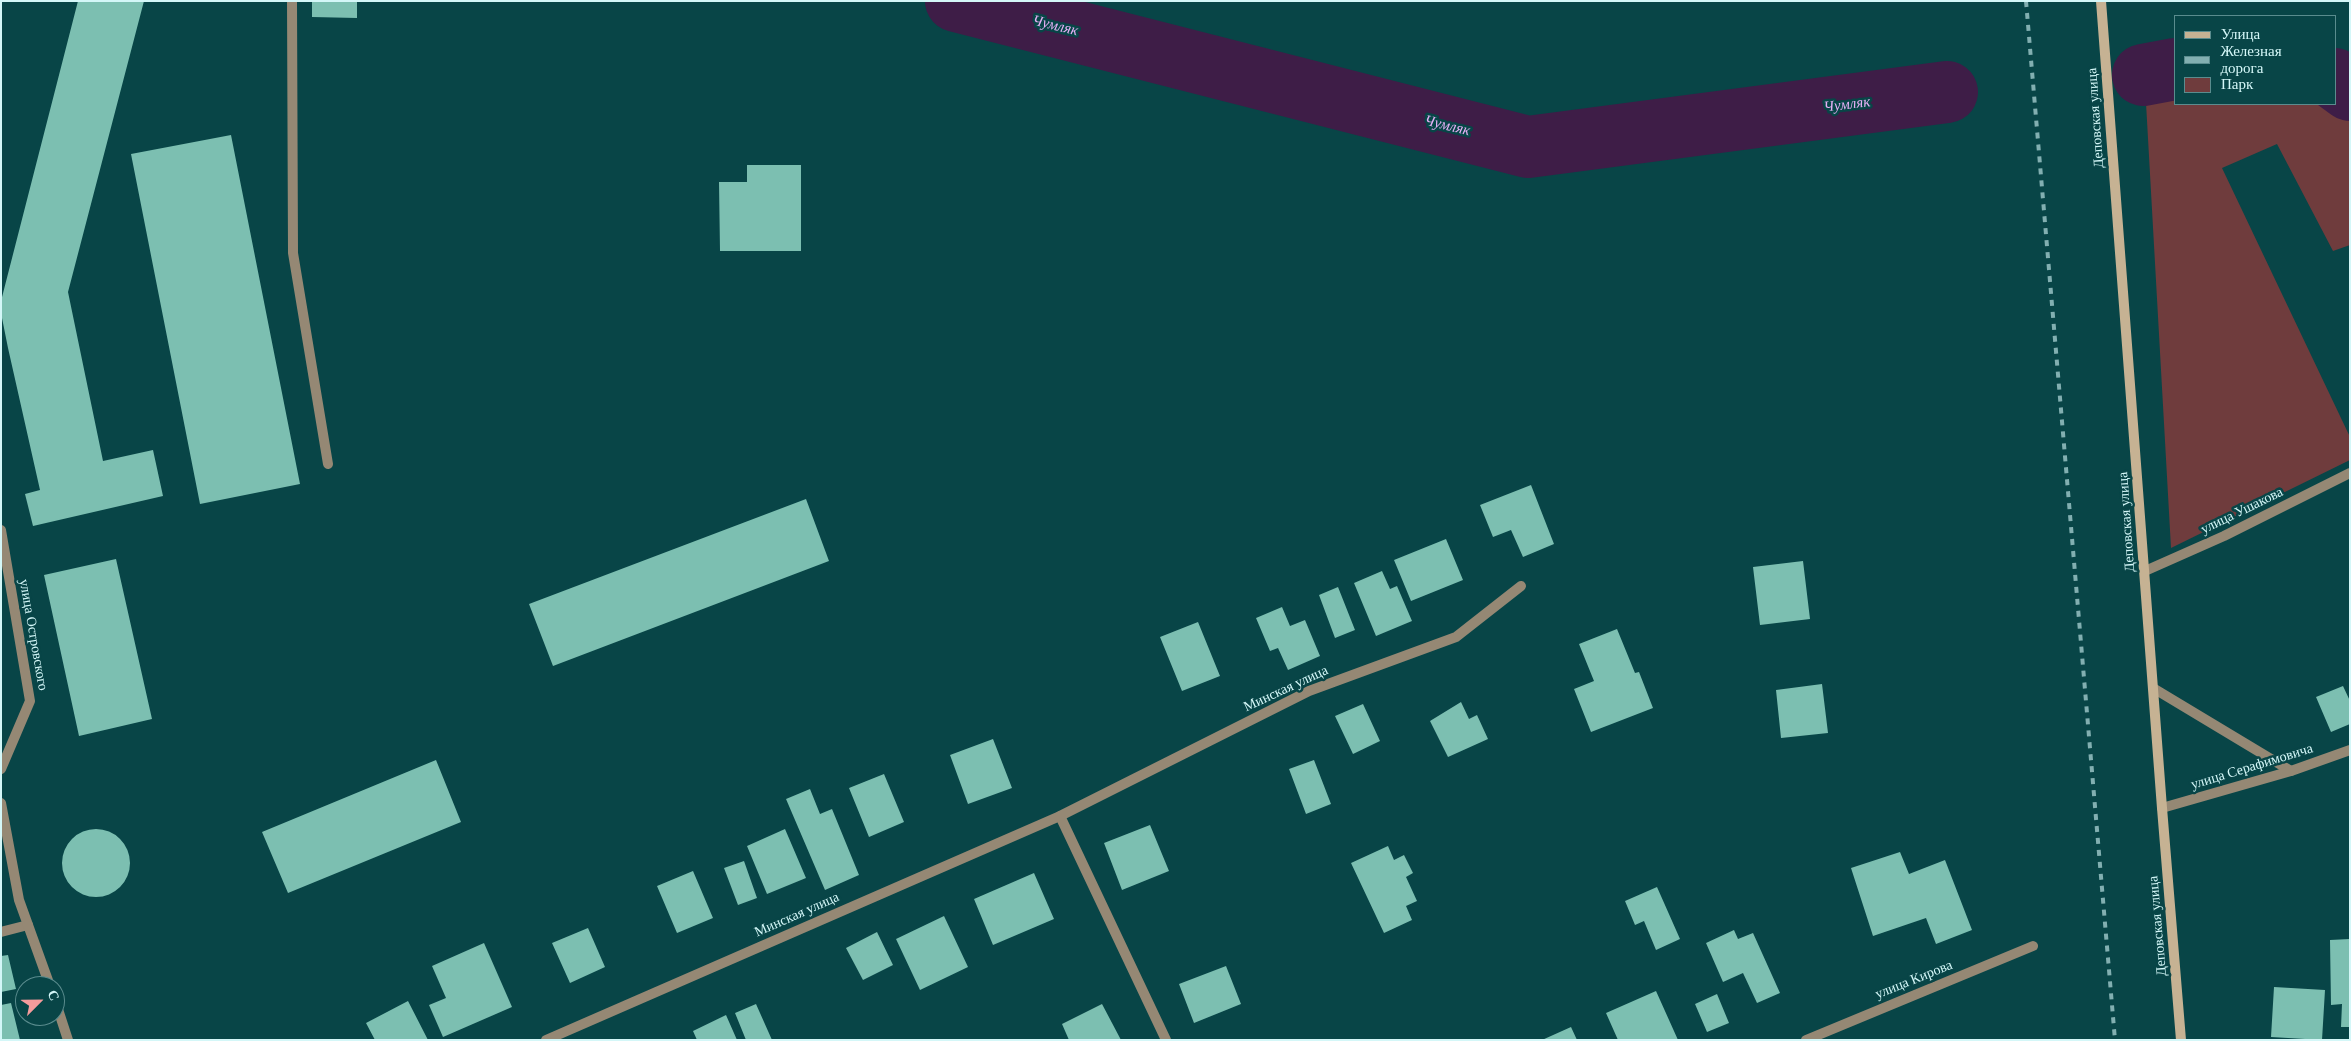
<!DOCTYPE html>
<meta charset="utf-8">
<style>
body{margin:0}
#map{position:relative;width:2351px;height:1041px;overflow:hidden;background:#084547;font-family:"Times New Roman",serif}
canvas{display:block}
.frame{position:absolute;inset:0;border:2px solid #d4f7f8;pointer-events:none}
.legend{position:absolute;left:2174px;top:15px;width:162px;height:90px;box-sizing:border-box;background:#084547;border:1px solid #5a8c8e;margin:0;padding:6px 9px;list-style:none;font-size:15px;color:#d4f7f8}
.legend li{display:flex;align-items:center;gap:10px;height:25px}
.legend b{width:25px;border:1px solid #5a8c8e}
.north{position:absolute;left:15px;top:976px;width:50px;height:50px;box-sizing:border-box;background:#084547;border:1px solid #5a8c8e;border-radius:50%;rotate:67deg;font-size:14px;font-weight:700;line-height:20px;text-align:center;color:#d4f7f8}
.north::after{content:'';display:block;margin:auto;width:18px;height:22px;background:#f59b9c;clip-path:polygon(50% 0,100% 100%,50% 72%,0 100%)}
</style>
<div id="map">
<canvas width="2351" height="1041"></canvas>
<div class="frame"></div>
<ul class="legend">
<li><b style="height:6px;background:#c6b293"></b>Улица</li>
<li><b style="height:6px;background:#82afb1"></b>Железная дорога</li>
<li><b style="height:14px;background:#6f3c3d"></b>Парк</li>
</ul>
<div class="north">С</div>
</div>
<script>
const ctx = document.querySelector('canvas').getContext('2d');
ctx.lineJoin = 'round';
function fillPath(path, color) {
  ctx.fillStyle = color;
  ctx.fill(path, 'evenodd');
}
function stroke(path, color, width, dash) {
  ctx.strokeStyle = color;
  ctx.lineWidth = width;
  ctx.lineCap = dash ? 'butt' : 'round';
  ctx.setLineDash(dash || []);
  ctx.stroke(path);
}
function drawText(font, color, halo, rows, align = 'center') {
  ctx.font = font + ' "Times New Roman",serif';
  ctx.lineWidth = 5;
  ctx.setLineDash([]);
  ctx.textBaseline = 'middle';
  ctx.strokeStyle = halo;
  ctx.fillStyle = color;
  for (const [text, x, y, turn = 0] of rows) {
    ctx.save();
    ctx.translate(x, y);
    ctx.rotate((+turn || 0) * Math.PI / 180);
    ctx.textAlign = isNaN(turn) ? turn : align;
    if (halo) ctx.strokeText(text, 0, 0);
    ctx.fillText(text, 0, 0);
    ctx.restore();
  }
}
fillPath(new Path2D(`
 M 2175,78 L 2175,104 L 2335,104 L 2335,100 L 2350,110 L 2350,245 L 2333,251 L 2277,144 L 2222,168 L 2350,437 L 2350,460 L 2171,548 L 2145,85 Z`), '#6f3c3d');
stroke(new Path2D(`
 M 956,1 L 1528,147 L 1947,92
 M 2143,75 L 2175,69
 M 2335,79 L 2350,90`), '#3e1d47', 62);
fillPath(new Path2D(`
 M 78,1 L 144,1 L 68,292 L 103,461 L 153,450 L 163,496 L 33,526 L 25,494 L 40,490 L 8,348 L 1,313 L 1,301 Z
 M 312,1 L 357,1 L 357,18 L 312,17 Z
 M 231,135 L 300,484 L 200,504 L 131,154 Z
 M 747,165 L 801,165 L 801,251 L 720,251 L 719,182 L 747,182 Z
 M 1531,485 L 1554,544 L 1523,557 L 1511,530 L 1493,537 L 1480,505 Z
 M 806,499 L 829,561 L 553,666 L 529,604 Z
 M 1446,539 L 1463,580 L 1411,601 L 1394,560 Z
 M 116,559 L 152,719 L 79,736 L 44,575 Z
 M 1803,561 L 1810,619 L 1760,625 L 1753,567 Z
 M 1382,571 L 1390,589 L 1397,586 L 1412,621 L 1376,636 L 1354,583 Z
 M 1338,587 L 1355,630 L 1335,638 L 1319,595 Z
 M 1282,607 L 1290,626 L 1305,620 L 1320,656 L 1288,670 L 1278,648 L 1270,651 L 1256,618 Z
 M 1198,622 L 1220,676 L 1182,691 L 1160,637 Z
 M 1617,629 L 1635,673 L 1639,672 L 1653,708 L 1591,732 L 1574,689 L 1594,681 L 1579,644 Z
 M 1822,684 L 1828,733 L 1781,738 L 1776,690 Z
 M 2343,686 L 2350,701 L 2350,724 L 2331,732 L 2316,697 Z
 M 1461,702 L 1469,719 L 1477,715 L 1488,739 L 1448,757 L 1430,721 Z
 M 1363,704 L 1380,741 L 1353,754 L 1335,716 Z
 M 993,739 L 1012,788 L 968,804 L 950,755 Z
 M 436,760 L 461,822 L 288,893 L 262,832 Z
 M 1314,760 L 1331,804 L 1306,814 L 1289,769 Z
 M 884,774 L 904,822 L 869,837 L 849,788 Z
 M 810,789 L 820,814 L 832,809 L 859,875 L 825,890 L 786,799 Z
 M 1150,825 L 1169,871 L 1122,890 L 1104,843 Z
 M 785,829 L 806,878 L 767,894 L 747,846 Z
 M62 863a34 34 0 1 1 68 0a34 34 0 1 1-68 0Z
 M 1388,846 L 1394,860 L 1404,855 L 1413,873 L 1406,877 L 1417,901 L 1406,906 L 1412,920 L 1384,933 L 1351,863 Z
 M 1900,852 L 1909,874 L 1945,860 L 1972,930 L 1936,944 L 1926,918 L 1873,936 L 1851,868 Z
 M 744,861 L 757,898 L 738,905 L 724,868 Z
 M 693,871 L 713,918 L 677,933 L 657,886 Z
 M 1034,873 L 1054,919 L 993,945 L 974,899 Z
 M 1657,887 L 1680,939 L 1656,950 L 1644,921 L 1635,925 L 1625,901 Z
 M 944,916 L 968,967 L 920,990 L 896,939 Z
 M 588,928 L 605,967 L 570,983 L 552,943 Z
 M 1734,930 L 1738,939 L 1753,933 L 1780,993 L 1757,1003 L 1743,973 L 1723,982 L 1706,943 Z
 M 877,932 L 893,965 L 863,980 L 846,948 Z
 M 2350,939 L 2350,1027 L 2341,1027 L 2342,1004 L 2331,1005 L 2330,940 Z
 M 484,943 L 512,1007 L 443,1037 L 429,1005 L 446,998 L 432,966 Z
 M 8,955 L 16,989 L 1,992 L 1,956 Z
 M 1226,966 L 1241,1004 L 1194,1023 L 1179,984 Z
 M 2274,987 L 2325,990 L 2322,1040 L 2271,1037 Z
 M 1656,991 L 1678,1040 L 1618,1040 L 1606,1013 Z
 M 1717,994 L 1729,1023 L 1707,1032 L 1695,1004 Z
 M 408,1001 L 428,1040 L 375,1040 L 366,1023 Z
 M 11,1003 L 20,1040 L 1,1040 L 1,1005 Z
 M 756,1004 L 772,1040 L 746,1040 L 735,1013 Z
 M 1102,1004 L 1121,1040 L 1069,1040 L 1062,1024 Z
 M 726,1015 L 737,1040 L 697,1040 L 693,1031 Z
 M 1571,1027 L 1577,1040 L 1542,1040 Z`), '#7cbfb1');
stroke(new Path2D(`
 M 292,1 L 293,253 L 328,464
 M 2153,688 L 2291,771
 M 1060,816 L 1166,1040
 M 1,932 L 28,925`), '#958874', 10);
stroke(new Path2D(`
 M 1,530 L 30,701 L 1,769
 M 2145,571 L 2224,536 L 2350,473
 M 1,803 L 19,900 L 50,986
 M 2162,808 L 2291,771 L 2350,750
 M 55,1000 L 68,1040
 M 546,1040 L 1060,816 L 1309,691 L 1456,637 L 1521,586
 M 1806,1040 L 2033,946`), '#958874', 10);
stroke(new Path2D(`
 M 2101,1 L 2162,808 L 2181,1040`), '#c6b293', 10);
stroke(new Path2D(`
 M 2026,1 L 2115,1040`), '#82afb1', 4, [6, 6]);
drawText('14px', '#d4f7f8', '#084547', [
 ["Деповская улица",2096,118,-94],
 ["улица Ушакова",2242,511,-26],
 ["Деповская улица",2127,522,-94],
 ["улица Островского",33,635,80],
 ["Минская улица",1286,689,-25],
 ["улица Серафимовича",2252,767,-17],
 ["Минская улица",797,915,-24],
 ["Деповская улица",2158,926,-95],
 ["улица Кирова",1914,980,-22]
]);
drawText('italic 15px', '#e7b0f6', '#084547', [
 ["Чумляк",1055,26,14],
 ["Чумляк",1847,105,-7],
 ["Чумляк",1447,126,14]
]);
</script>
